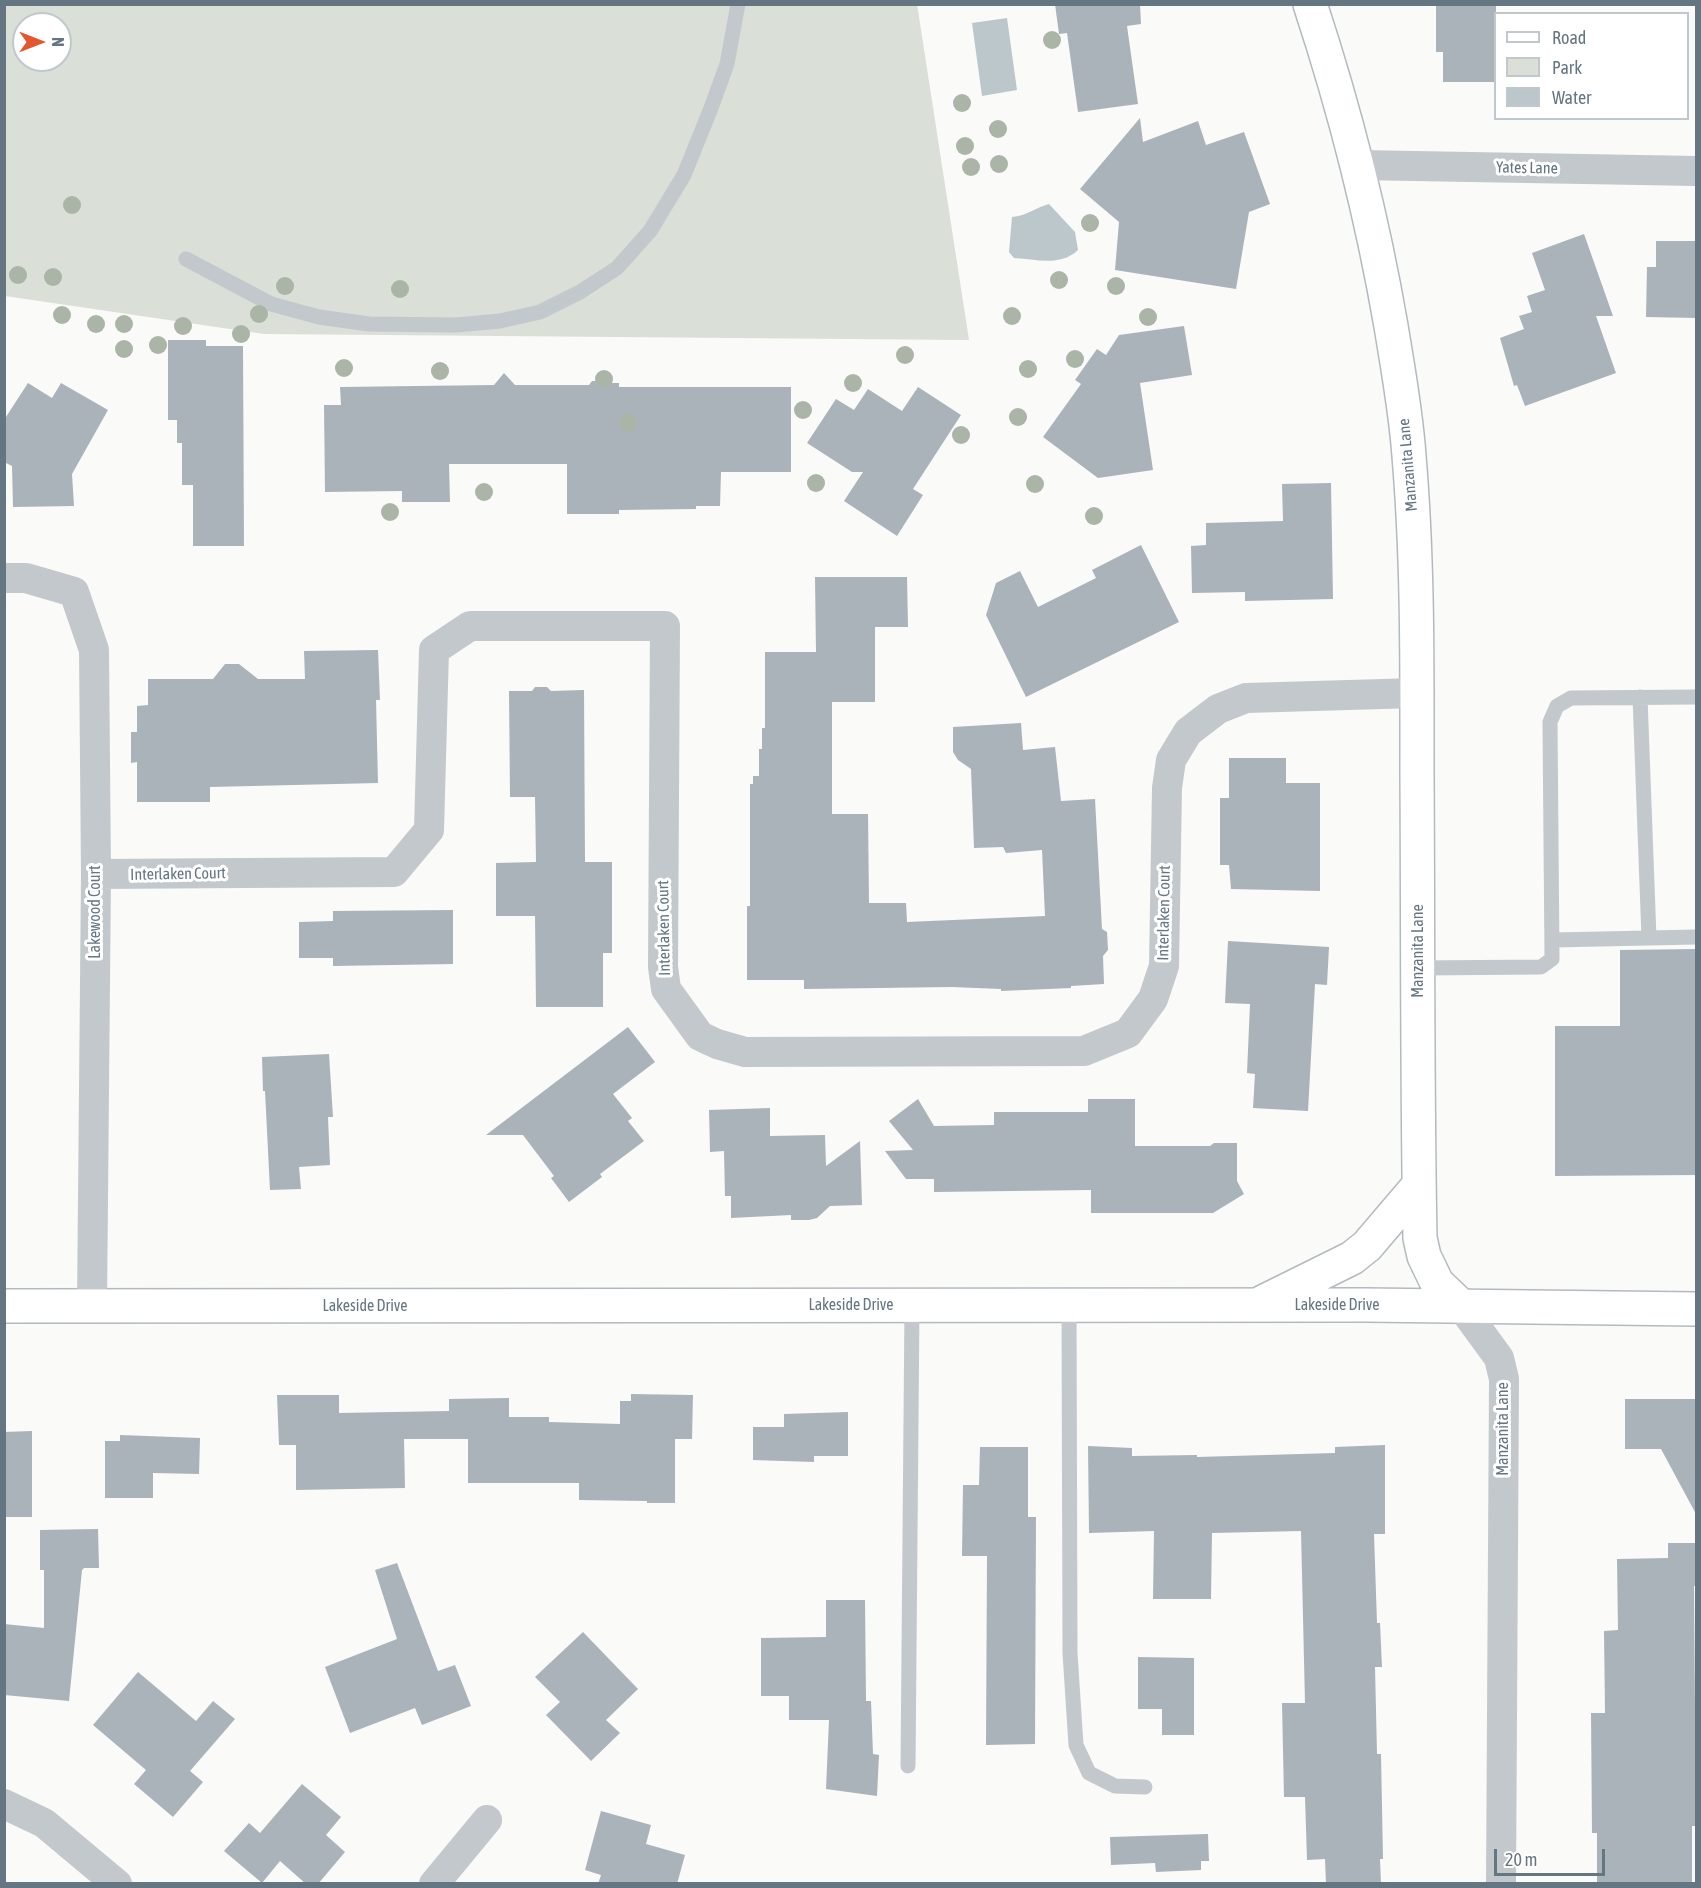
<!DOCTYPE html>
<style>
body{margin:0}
#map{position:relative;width:1701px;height:1888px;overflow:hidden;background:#fafaf8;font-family:"Asap Condensed",sans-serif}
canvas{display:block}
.frame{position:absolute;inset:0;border:6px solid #657683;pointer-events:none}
.legend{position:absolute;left:1494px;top:12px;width:195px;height:108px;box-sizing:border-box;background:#fff;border:2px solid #c1c8cd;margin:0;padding:8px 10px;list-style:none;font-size:18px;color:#657683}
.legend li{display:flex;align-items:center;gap:12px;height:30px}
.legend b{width:30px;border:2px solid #c1c8cd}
.north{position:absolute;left:12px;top:12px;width:60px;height:60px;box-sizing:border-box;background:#fff;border:2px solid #c1c8cd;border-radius:50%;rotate:90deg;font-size:16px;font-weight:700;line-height:24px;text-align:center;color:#657683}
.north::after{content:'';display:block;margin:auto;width:21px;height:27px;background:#e4572e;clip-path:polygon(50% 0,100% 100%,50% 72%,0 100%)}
.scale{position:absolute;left:1494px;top:1849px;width:111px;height:27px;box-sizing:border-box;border:3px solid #657683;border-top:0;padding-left:8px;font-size:18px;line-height:21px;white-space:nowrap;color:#657683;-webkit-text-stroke:4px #fff;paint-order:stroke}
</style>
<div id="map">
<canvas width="1701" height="1888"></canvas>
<div class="frame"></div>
<ul class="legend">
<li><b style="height:8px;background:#fff"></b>Road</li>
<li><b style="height:16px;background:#dadfd7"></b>Park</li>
<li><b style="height:16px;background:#bbc7cb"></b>Water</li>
</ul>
<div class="north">N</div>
<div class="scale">20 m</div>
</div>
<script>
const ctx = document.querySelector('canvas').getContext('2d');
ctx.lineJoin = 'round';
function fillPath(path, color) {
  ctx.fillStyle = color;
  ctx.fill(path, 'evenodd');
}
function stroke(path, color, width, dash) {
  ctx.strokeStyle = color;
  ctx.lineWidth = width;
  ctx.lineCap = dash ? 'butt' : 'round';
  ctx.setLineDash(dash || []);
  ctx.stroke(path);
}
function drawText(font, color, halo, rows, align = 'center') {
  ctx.font = font + ' "Asap Condensed",sans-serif';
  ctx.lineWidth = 6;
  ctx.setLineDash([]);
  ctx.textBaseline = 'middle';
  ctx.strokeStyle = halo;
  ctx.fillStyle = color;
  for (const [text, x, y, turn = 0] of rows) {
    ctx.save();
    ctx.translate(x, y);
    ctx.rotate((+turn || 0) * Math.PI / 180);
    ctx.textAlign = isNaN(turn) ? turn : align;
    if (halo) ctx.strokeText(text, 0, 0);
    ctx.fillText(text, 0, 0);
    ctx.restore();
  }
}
fillPath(new Path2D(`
 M 917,4 L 969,340 L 264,334 L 5,296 L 5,5 ZM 24,24 L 60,24 L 60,60 L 24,60 Z`), '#dadfd7');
fillPath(new Path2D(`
 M 1007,18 L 1017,90 L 982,96 L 972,23 Z
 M 1049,204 L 1075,232 L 1078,250 C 1060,267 1036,259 1014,258 L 1009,252 L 1012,217 C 1027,216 1036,207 1049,204 Z`), '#bbc7cb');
fillPath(new Path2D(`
 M 1055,4 L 1140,4 L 1141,24 L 1127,26 L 1138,104 L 1078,112 L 1067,33 L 1059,34 Z
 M 1436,4 L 1496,4 L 1496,82 L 1443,82 L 1443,52 L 1436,52 Z
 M 1140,118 L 1143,142 L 1198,121 L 1206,145 L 1244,132 L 1270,204 L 1249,212 L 1236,289 L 1115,270 L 1119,222 L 1080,189 Z
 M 1584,234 L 1613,316 L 1596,316 L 1616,373 L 1525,406 L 1517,385 L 1514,386 L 1500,338 L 1524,329 L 1519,316 L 1532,312 L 1527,296 L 1545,290 L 1532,253 Z
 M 1656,241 L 1696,241 L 1696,318 L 1646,317 L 1647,267 L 1656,267 Z
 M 1184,326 L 1192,375 L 1140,383 L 1153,470 L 1098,478 L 1043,437 L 1081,384 L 1075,380 L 1097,349 L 1106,355 L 1119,335 Z
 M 168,340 L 206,340 L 206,346 L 243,346 L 244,546 L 193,546 L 193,485 L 182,485 L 182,443 L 177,443 L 177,420 L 168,420 Z
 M 504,373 L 515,385 L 589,385 L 592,381 L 604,381 L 608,383 L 619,383 L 619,387 L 791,387 L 791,472 L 721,472 L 720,506 L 696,506 L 696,509 L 619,510 L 619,514 L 567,514 L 567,464 L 449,464 L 450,502 L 402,502 L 402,491 L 325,492 L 324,405 L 341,405 L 340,387 L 494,385 Z
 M 28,383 L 52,398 L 61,383 L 108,410 L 72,474 L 74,506 L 13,507 L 12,466 L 4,462 L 4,420 Z
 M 918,387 L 961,415 L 913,489 L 923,495 L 897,536 L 844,501 L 863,472 L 852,472 L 807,443 L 836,399 L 854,410 L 868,389 L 902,411 Z
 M 1331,483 L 1333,599 L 1245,601 L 1245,592 L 1192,593 L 1191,546 L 1206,545 L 1206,523 L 1283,521 L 1282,484 Z
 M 1141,545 L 1179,622 L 1026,697 L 986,615 L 996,583 L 1020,571 L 1038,607 L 1096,578 L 1092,570 Z
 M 815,577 L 907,577 L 908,627 L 875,627 L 875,702 L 832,702 L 832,814 L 868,814 L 869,903 L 906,903 L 907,922 L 1045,916 L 1042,850 L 1006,853 L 1003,847 L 974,848 L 971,769 L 958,760 L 953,752 L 953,727 L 1021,723 L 1023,750 L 1055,747 L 1061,801 L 1095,799 L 1102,929 L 1107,932 L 1108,950 L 1103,956 L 1104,984 L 1071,986 L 1071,988 L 1001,991 L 1001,989 L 952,987 L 804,989 L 804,980 L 747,980 L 747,906 L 750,906 L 750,784 L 753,784 L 753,776 L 759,776 L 759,749 L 762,749 L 762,728 L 765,728 L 765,652 L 816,652 Z
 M 378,650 L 380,700 L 376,700 L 378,783 L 210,787 L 210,802 L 137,802 L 137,762 L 131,763 L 131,732 L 137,732 L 137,706 L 148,705 L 148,679 L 213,679 L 225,664 L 239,664 L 258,679 L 305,679 L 304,651 Z
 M 535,687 L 547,687 L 551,691 L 584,690 L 585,862 L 612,862 L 612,953 L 603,953 L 603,1007 L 536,1007 L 535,916 L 496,916 L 496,863 L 536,862 L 535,797 L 510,797 L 509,691 L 532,691 Z
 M 1229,758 L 1286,758 L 1286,783 L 1320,783 L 1320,891 L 1231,889 L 1229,865 L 1220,865 L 1220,798 L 1229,798 Z
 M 453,910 L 453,964 L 333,966 L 333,958 L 299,958 L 299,922 L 333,921 L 333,911 Z
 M 1228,941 L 1329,947 L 1327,985 L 1315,984 L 1308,1111 L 1253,1108 L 1255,1074 L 1247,1073 L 1250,1004 L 1225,1003 Z
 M 1696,949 L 1696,1175 L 1555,1176 L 1555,1026 L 1620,1026 L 1620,950 Z
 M 628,1027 L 655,1062 L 613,1094 L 632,1118 L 628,1121 L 644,1141 L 600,1174 L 602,1177 L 569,1202 L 551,1178 L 554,1176 L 523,1135 L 486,1135 Z
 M 329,1054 L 333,1117 L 328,1117 L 330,1165 L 299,1167 L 301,1189 L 270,1190 L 265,1091 L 263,1091 L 262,1057 Z
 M 918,1099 L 934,1126 L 994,1125 L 994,1112 L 1088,1112 L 1088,1099 L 1135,1099 L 1135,1146 L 1210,1146 L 1214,1143 L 1237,1143 L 1237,1181 L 1244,1194 L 1213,1213 L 1091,1213 L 1091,1190 L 934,1192 L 934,1179 L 906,1179 L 885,1151 L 913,1150 L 889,1121 Z
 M 770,1108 L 770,1136 L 825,1135 L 826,1166 L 860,1141 L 862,1205 L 830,1206 L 817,1218 L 809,1220 L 791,1220 L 791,1215 L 731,1218 L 731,1196 L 725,1196 L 724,1151 L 710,1152 L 709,1110 Z
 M 631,1394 L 693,1395 L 692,1439 L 675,1439 L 675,1503 L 647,1503 L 647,1501 L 579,1500 L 579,1483 L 468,1483 L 468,1439 L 404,1439 L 405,1488 L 296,1490 L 296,1445 L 279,1445 L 277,1395 L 339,1395 L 339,1413 L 449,1411 L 449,1399 L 509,1398 L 509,1417 L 549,1417 L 549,1422 L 620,1424 L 620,1401 L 631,1401 Z
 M 1625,1399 L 1696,1399 L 1696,1514 L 1661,1449 L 1625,1449 Z
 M 848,1412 L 848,1456 L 814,1456 L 814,1462 L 753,1460 L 753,1427 L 784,1427 L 784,1414 Z
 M 32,1431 L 32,1517 L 4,1517 L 4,1432 Z
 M 120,1435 L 200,1438 L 199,1474 L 153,1473 L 153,1498 L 105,1498 L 105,1441 L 120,1441 Z
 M 1385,1445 L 1385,1534 L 1374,1534 L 1377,1623 L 1380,1623 L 1382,1667 L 1375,1667 L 1377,1754 L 1381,1754 L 1383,1859 L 1380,1859 L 1381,1884 L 1326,1884 L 1325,1859 L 1307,1860 L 1305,1797 L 1284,1797 L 1282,1703 L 1305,1703 L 1301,1531 L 1212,1533 L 1211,1599 L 1153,1599 L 1154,1531 L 1089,1533 L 1088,1446 L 1132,1448 L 1132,1456 L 1197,1455 L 1197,1457 L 1335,1453 L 1335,1447 Z
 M 980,1447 L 1028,1447 L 1028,1517 L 1036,1517 L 1035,1744 L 986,1745 L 987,1556 L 962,1556 L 963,1485 L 979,1485 Z
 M 98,1529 L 99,1568 L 84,1568 L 82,1570 L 69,1701 L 4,1695 L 4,1624 L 44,1628 L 44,1570 L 40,1570 L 40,1530 Z
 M 1668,1543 L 1696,1543 L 1696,1586 L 1694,1586 L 1696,1826 L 1692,1826 L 1692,1884 L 1597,1884 L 1597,1833 L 1592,1833 L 1591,1713 L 1605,1713 L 1604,1631 L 1618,1630 L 1617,1559 L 1668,1558 Z
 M 397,1563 L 438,1671 L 455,1665 L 471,1706 L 422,1725 L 415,1708 L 350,1733 L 325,1667 L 397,1639 L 375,1570 Z
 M 826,1600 L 865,1600 L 866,1701 L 871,1701 L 873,1754 L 879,1755 L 877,1796 L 826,1789 L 829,1720 L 789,1720 L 789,1696 L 761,1696 L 761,1638 L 826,1637 Z
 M 583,1632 L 638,1689 L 606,1720 L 620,1733 L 591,1761 L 546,1715 L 560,1702 L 535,1677 Z
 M 1138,1657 L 1194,1658 L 1194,1735 L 1162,1735 L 1162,1709 L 1138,1709 Z
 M 138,1672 L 196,1721 L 213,1701 L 235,1719 L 190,1771 L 203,1782 L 173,1817 L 134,1784 L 146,1770 L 93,1725 Z
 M 302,1784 L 341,1817 L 326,1835 L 345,1852 L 318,1884 L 306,1884 L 280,1861 L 262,1883 L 224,1851 L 249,1823 L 260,1833 Z
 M 601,1811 L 651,1825 L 646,1844 L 685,1855 L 677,1884 L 598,1884 L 601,1875 L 585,1870 Z
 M 1208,1834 L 1209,1861 L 1201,1861 L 1201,1870 L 1156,1872 L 1155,1863 L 1111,1865 L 1110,1837 Z`), '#aab3b9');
const secondary = new Path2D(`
 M 1310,4 C 1345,110 1372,216 1391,326 C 1398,369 1406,412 1409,456 C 1418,562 1417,669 1417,775 C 1418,929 1417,1084 1420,1238 L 1424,1256 L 1437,1283 L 1461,1306
 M 1263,1302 L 1352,1258 L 1367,1246 L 1419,1185
 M 4,1306 L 1366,1305 L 1696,1309`);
stroke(secondary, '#b3babf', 36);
stroke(new Path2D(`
 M 186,259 L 271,304 L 319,317 L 369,324 L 456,325 L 500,321 L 540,312 L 580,292 L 617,268 L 650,231 L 684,175 L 711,108 L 727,64 L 738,4
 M 1640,697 L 1649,938
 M 1553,940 L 1696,937
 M 1418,968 L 1541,967 L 1552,959 L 1550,722 L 1557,706 L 1571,698 L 1696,697
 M 1069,1305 L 1070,1653 L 1076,1745 L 1089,1773 L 1115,1786 L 1145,1787
 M 908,1766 L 912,1305`), '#c3c8cc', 15);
stroke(new Path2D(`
 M 1358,165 L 1696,171
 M 4,578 L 26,578 L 74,592 L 94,650 L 96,874 L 92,1306
 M 96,874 L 394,872 L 429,830 L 434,650 L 470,626 L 665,626 L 663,967 L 666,989 L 700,1036 L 717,1044 L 745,1052 L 1084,1051 L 1128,1033 L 1153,999 L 1164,966 L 1167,788 L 1171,760 L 1188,732 L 1218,709 L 1246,698 L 1417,693
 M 1461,1306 L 1499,1358 L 1504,1379 L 1501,1884
 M 4,1804 L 44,1823 L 117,1884
 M 434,1884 L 487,1820`), '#c3c8cc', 30);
stroke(secondary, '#fff', 33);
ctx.fillStyle = '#aab4a7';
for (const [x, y] of [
 [1052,40],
 [962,103],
 [998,129],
 [965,146],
 [999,164],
 [971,167],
 [72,205],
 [1090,223],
 [18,275],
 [53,277],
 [1059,280],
 [285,286],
 [1116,286],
 [400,289],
 [259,314],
 [62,315],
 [1012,316],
 [1148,317],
 [96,324],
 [124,324],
 [183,326],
 [241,334],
 [158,345],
 [124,349],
 [905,355],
 [1075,359],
 [344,368],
 [1028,369],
 [440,371],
 [604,379],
 [853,383],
 [803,410],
 [1018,417],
 [628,423],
 [961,435],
 [816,483],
 [1035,484],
 [484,492],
 [390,512],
 [1094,516]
]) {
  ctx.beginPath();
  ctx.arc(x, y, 9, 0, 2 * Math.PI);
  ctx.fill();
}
drawText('16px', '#657683', '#fff', [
 ["Yates Lane",1527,168,1],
 ["Manzanita Lane",1408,465,-95],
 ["Interlaken Court",178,874,-1],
 ["Lakewood Court",95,912,-90],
 ["Interlaken Court",1164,913,-89],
 ["Interlaken Court",664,928,-91],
 ["Manzanita Lane",1418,951,-90],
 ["Lakeside Drive",851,1305],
 ["Lakeside Drive",1337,1305],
 ["Lakeside Drive",365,1306],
 ["Manzanita Lane",1503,1429,-90]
]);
</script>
